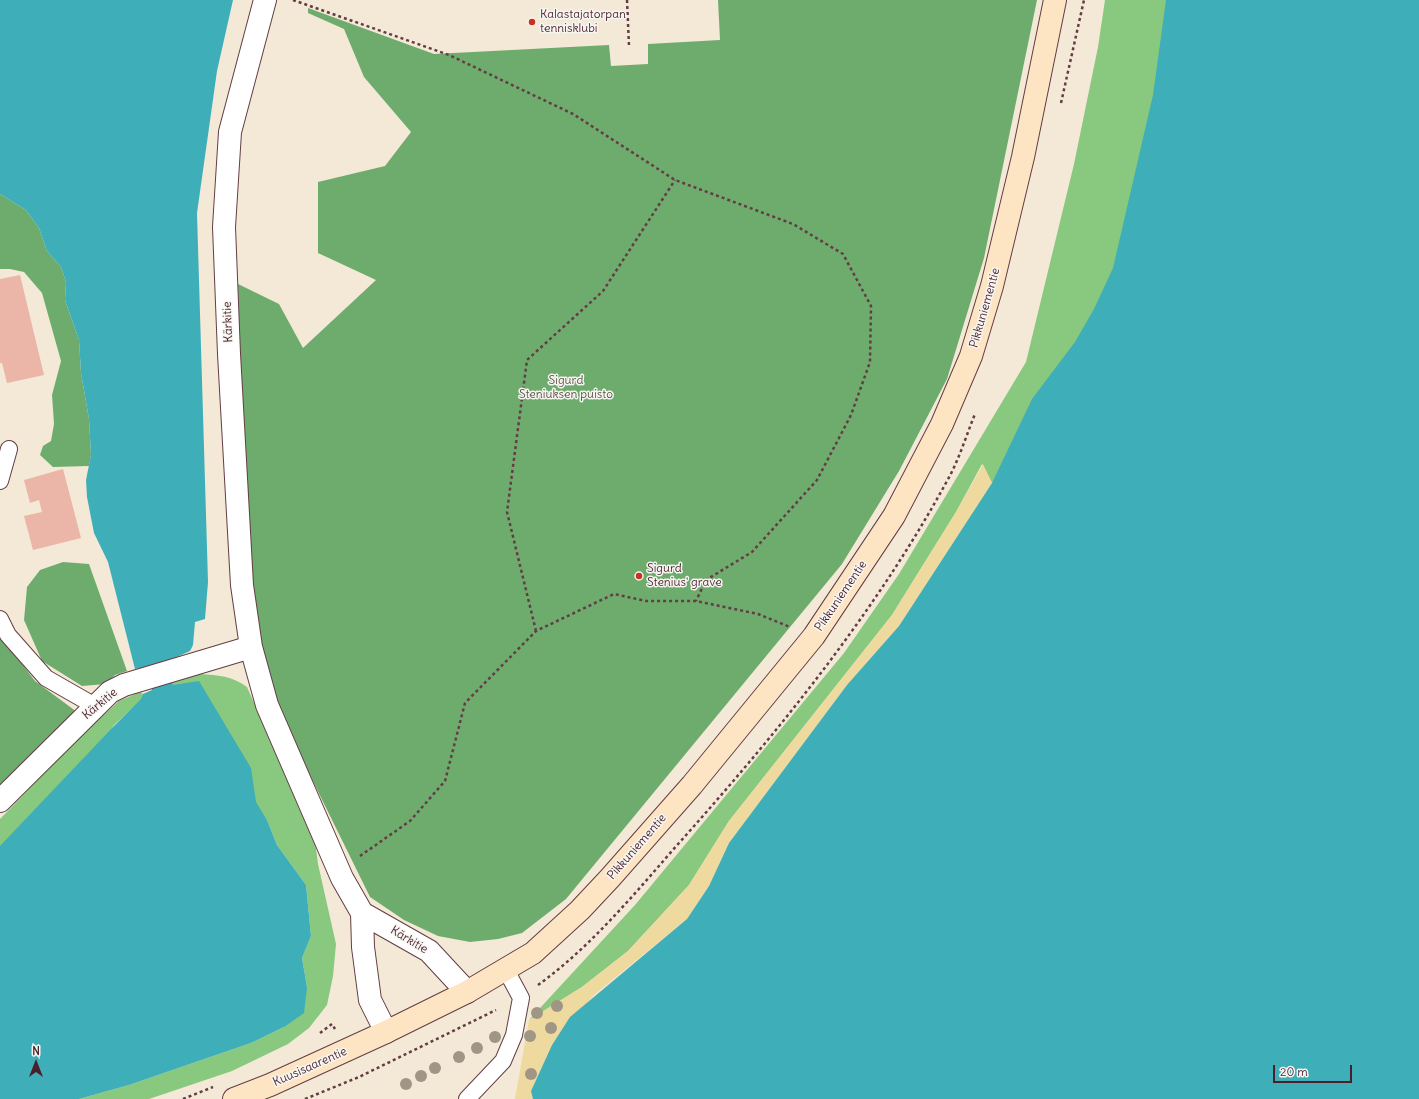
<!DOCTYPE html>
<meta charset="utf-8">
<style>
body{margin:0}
#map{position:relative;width:1419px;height:1099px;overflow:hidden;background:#f3e9d6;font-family:Delius,sans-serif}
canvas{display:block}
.north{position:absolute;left:16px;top:1043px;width:40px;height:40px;-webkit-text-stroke:3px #f6f6f2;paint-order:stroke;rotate:0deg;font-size:11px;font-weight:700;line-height:16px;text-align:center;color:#4a1f2b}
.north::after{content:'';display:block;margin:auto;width:14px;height:18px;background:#4a1f2b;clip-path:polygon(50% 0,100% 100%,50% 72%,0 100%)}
.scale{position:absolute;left:1273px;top:1065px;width:79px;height:18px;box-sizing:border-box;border:2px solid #4a1f2b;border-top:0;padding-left:5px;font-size:12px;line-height:14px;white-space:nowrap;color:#4a1f2b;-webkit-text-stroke:3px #f6f6f2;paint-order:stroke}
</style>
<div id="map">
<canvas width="1419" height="1099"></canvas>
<div class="north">N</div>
<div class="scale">20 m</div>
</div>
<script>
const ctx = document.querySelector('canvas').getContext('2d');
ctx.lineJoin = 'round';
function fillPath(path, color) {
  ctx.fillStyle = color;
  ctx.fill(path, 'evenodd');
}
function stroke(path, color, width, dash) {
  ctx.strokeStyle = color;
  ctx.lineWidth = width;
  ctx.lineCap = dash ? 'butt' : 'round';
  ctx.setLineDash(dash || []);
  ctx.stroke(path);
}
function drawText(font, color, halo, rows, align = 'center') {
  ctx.font = font + ' Delius,sans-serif';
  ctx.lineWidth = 3;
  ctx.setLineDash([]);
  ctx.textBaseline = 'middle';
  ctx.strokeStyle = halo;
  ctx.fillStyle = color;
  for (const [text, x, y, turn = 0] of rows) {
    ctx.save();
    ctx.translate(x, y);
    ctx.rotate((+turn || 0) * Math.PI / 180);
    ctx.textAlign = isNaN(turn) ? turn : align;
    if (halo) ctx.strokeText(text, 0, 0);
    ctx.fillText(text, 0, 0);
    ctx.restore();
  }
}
fillPath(new Path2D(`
 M 1105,0 L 1237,0 L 1233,137 L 992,483 L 982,464 L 956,512 L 892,615 L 729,821 L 689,885 L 628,951 L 582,987 L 529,1020 L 635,905 L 844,653 L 899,574 L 1026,362 L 1074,164 L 1098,47 Z
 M 200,674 C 218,675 232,676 247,687 L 315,841 L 318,864 L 336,944 L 333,976 L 327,1005 L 309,1028 L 288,1044 L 232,1071 L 149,1099 L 79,1099 L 129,1085 L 251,1043 L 284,1027 L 307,987 L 302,958 L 311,936 L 306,885 L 277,845 L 267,820 L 173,685 L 172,679 Z
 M 140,692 L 143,694 L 142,699 L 114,725 L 0,925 L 0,819 L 88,729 L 119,701 Z`), '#88c87f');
fillPath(new Path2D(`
 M 718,0 L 1037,0 L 984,258 L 947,379 L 899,471 L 842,564 L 566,899 L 522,933 L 498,939 L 470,942 L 438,936 L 404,920 L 370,897 L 301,757 L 274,699 L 256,642 L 242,438 L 238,284 L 279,304 L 303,348 L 376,280 L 318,253 L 318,182 L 385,166 L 411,132 L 364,77 L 344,29 L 308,13 L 308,8 L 434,54 L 609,45 L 611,66 L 648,64 L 648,44 L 720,40 Z
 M 0,194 L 26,210 L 39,228 L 47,251 L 61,267 L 66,282 L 65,300 L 79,340 L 81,373 L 89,419 L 91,455 L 89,466 L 53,467 L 40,455 L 43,446 L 51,441 L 54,424 L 52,395 L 61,361 L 42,293 L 24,272 L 10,269 L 0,269 Z
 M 63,562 L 89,564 L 127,671 L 115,675 L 106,684 L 82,686 L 42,661 L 24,620 L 27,587 L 40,570 Z
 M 0,635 L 35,681 L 77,712 L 0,785 Z`), '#6eac6e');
fillPath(new Path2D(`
 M 983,464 L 992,483 L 899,626 L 847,685 L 729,843 L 709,886 L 687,919 L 594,995 L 552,1045 L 531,1091 L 533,1099 L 515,1099 L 529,1020 L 582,987 L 628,951 L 689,885 L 729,821 L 892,615 L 956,512 Z`), '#eeda9e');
fillPath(new Path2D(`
 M 0,0 L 233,0 L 217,71 L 197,213 L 208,582 L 205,619 L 195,622 L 193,645 L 190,651 L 168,661 L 173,685 L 199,681 L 251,768 L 256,802 L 267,820 L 277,845 L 306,885 L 311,936 L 302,958 L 307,987 L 304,1013 L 284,1027 L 251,1043 L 129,1085 L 79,1099 L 0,1099 L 0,846 L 114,726 L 141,699 L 143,694 L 152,690 L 147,667 L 135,669 L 108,562 L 94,533 L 87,497 L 86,480 L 91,455 L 89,419 L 81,373 L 79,340 L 65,300 L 66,282 L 61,267 L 47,251 L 39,228 L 26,210 L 0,194 Z
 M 1166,0 L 1419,0 L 1419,1099 L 533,1099 L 531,1091 L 552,1045 L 570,1017 L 687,919 L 709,886 L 729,843 L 847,685 L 899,626 L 992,483 L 1032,399 L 1075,342 L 1094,309 L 1113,268 L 1153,95 Z`), '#3eaeb9');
fillPath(new Path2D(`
 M 20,275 L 44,375 L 7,383 L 2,363 L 0,363 L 0,279 Z
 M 63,469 L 81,538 L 33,550 L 24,516 L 42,512 L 39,500 L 30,503 L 24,480 Z`), '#ebb5a8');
const lane = new Path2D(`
 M 0,481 L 9,449
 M 0,619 L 8,635 L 46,678 L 95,706
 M 467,1099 L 503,1061 L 514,1035 L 521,998 L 506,970`);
const street = new Path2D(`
 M 265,0 L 230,132 L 224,227 L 229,354 L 242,585 L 251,647 L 267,705 L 342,878 L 362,913 L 363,947 L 370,1000 L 386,1032
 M 0,801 L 110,692 L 124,685 L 251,647
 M 362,913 L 429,951 L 467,992`);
const secondary = new Path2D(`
 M 234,1099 L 270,1085 L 386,1032 L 467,992 L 533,953 L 580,910 L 610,878 L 692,785 L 814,636 L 894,516 L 942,424 L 971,356 L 992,286 L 1023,157 L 1055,0`);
stroke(lane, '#633d45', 18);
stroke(street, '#633d45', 24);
stroke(secondary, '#633d45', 24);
stroke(new Path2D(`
 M 293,0 L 449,55 L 573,114 L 675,180 L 793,224 L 843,254 L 871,306 L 870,362 L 851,415 L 817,480 L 752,552 L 706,580 L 696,601
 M 627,0 L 629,46
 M 1061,103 L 1084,0
 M 536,631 L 507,512 L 527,360 L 603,291 L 675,180
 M 360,856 L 410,821 L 445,781 L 465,703 L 536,631 L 614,594 L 646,601 L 696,601 L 758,614 L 790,627
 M 538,985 C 592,946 635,893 679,843 C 779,731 875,613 947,481 C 959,460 966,436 975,414
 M 320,1033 L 332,1024 L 335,1029
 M 183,1099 L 213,1087
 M 305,1099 L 359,1077 L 496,1010`), '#633d45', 2.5, [3, 3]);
stroke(lane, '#fff', 16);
stroke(street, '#fff', 22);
stroke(secondary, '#fde5c4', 22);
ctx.fillStyle = '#a09686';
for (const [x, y] of [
 [557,1006],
 [537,1013],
 [551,1028],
 [530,1036],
 [495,1037],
 [477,1048],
 [459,1057],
 [435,1068],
 [531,1074],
 [421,1076],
 [406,1084]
]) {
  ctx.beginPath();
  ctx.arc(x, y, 6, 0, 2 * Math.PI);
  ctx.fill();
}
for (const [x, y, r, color] of [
 [532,22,4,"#c8321e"],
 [639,576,4,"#c8321e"]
]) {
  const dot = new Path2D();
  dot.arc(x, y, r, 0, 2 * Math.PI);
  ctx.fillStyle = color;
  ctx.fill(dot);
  stroke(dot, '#f6f6f2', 1.5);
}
drawText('12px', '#4a1f2b', '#f6f6f2', [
 ["Kalastajatorpan",540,15],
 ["tennisklubi",540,29],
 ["Sigurd",647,569],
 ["Stenius' grave",647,583]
], 'left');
drawText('12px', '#4a1f2b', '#f6f6f2', [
 ["Pikkuniementie",985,308,-74],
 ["Kärkitie",228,322,-92],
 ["Pikkuniementie",841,596,-56],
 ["Kärkitie",100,704,-40],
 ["Pikkuniementie",637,847,-49],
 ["Kärkitie",409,940,31],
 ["Kuusisaarentie",310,1067,-24]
]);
drawText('12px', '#5d5244', '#f6f6f2', [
 ["Sigurd",566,381],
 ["Steniuksen puisto",566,395]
]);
</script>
